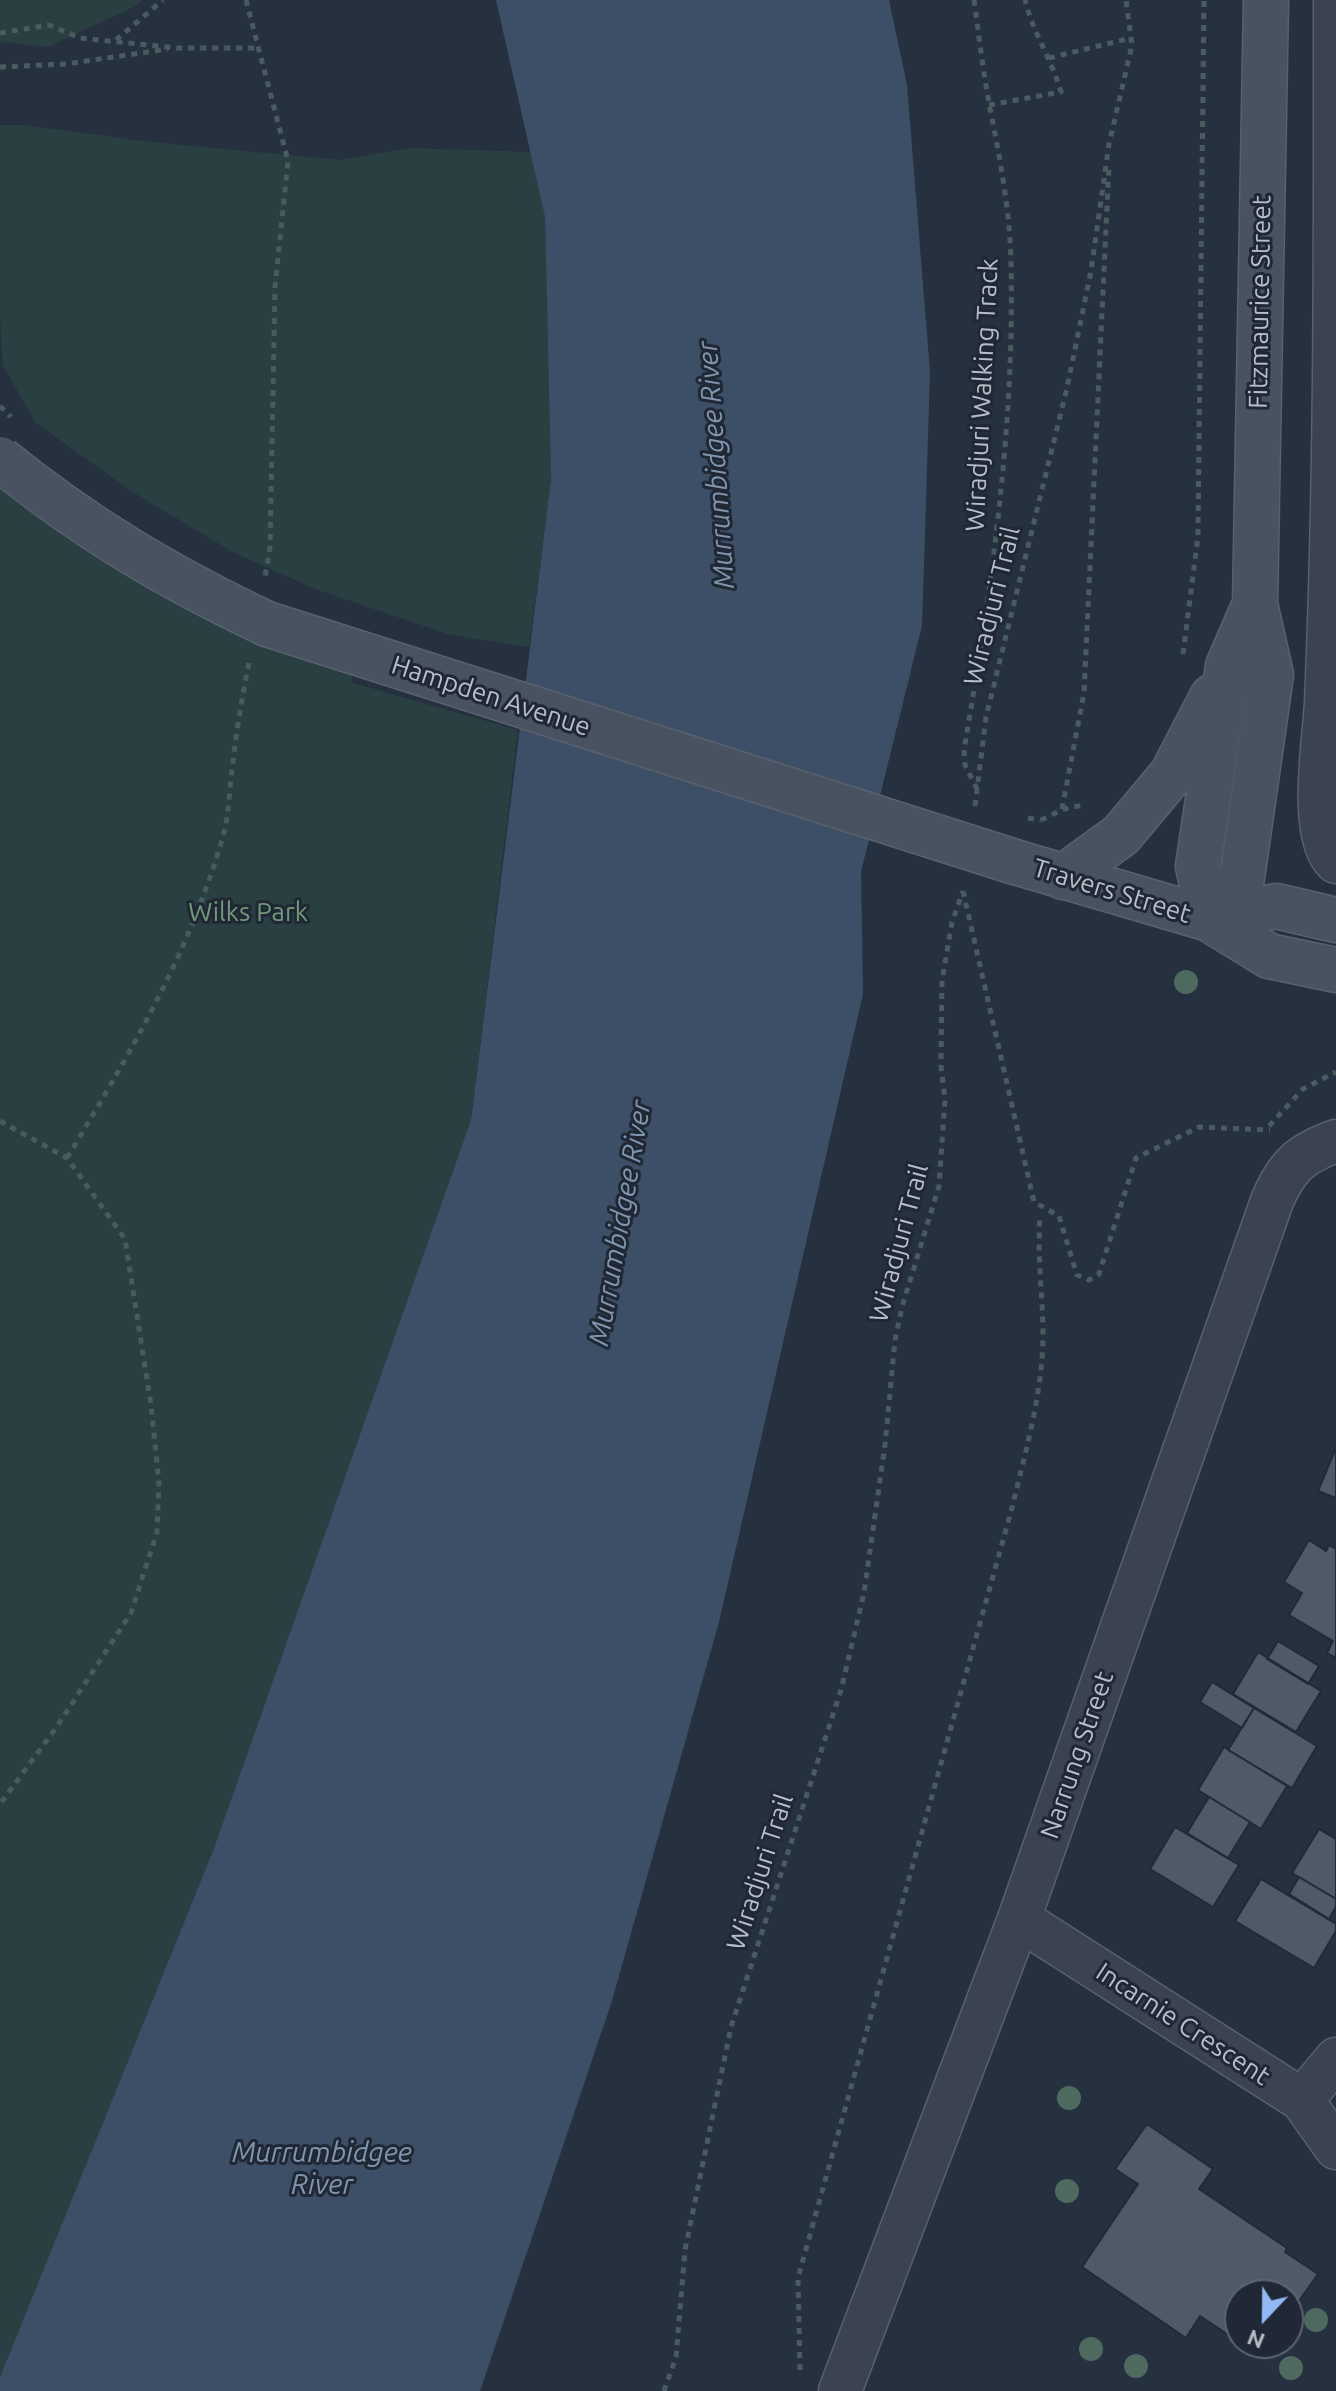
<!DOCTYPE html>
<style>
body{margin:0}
#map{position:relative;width:1336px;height:2391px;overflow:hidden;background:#26313f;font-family:Ubuntu,sans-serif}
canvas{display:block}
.north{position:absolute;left:1224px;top:2279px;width:80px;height:80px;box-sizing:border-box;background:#1f2834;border:2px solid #5c6470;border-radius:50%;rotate:202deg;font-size:22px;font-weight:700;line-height:32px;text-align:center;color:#b7bec9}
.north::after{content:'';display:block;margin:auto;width:28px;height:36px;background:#92b9f3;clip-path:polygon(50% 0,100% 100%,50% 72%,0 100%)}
</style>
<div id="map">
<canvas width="1336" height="2391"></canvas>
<div class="north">N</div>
</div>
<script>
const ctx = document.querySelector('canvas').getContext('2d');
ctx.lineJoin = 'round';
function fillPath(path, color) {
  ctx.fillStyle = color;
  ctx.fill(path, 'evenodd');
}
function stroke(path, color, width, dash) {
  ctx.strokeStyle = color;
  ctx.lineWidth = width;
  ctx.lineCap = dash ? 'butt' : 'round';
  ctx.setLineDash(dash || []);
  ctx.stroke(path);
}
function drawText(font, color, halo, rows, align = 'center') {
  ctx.font = font + ' Ubuntu,sans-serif';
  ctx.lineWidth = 6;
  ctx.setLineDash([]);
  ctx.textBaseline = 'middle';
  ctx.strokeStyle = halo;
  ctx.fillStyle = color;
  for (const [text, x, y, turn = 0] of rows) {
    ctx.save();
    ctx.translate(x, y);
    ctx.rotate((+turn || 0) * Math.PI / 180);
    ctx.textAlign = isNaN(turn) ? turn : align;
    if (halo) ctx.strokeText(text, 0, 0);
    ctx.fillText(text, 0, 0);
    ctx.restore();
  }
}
fillPath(new Path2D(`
 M 0,0 L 142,0 L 138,5 L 48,47 L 0,42 Z
 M 0,125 L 24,125 L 151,142 L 339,160 L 410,148 L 531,152 L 545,217 L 551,479 L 529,647 L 451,635 L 315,589 L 233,552 L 131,491 L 36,423 L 3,366 L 0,315 Z
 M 0,459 L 347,651 L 353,683 L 518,730 L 471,1120 L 213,1851 L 0,2377 Z`), '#293f41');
fillPath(new Path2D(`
 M 496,0 L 889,0 L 907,85 L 930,372 L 922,626 L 861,872 L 863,994 L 719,1622 L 611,2004 L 480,2391 L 0,2391 L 0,2377 L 213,1851 L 471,1120 L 551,479 L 545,217 Z`), '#3d4f66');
const building = new Path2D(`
 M 1336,1448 L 1336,1498 L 1318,1491 Z
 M 1309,1540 L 1326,1551 L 1329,1545 L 1336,1549 L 1336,1658 L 1327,1653 L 1333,1641 L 1289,1615 L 1302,1593 L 1284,1582 Z
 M 1278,1641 L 1319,1666 L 1308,1684 L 1267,1659 Z
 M 1258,1652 L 1321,1691 L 1296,1732 L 1233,1694 Z
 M 1212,1682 L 1254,1708 L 1242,1728 L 1200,1702 Z
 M 1254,1708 L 1317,1746 L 1292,1788 L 1228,1750 Z
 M 1224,1747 L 1287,1786 L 1261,1829 L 1198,1790 Z
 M 1209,1797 L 1250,1822 L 1228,1858 L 1187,1833 Z
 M 1175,1827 L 1239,1865 L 1213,1907 L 1150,1869 Z
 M 1319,1829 L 1336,1839 L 1336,1899 L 1292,1873 Z
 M 1299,1877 L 1336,1899 L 1336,1907 L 1329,1919 L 1289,1894 Z
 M 1261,1879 L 1336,1924 L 1336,1931 L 1314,1968 L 1235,1921 Z
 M 1147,2124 L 1213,2169 L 1199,2189 L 1287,2248 L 1285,2252 L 1318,2274 L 1299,2301 L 1282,2290 L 1279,2295 L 1240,2295 L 1240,2343 L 1247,2343 L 1245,2346 L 1200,2316 L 1186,2338 L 1082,2267 L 1138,2184 L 1115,2169 Z`);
fillPath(building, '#4f5a69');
stroke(building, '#212a36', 2);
const street = new Path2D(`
 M 1335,0 C 1335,234 1336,469 1326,703 C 1324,740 1308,836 1336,862
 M 1019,1919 L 1302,2100 L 1336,2148
 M 1302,2100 L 1336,2059
 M 840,2391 L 1019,1919 L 1272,1201 C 1287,1166 1300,1154 1336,1141`);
const secondary = new Path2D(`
 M 1015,862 L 1209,919 L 1269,956 L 1336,970
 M 1063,877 L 1121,835 L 1172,774 L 1212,697
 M 1209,919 L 1242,878 L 1271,675 L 1255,604 L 1266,0
 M 1209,919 L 1198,866 L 1228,666 L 1255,604
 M 1209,919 L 1276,906 L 1336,920`);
stroke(street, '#58616c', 45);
stroke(secondary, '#58616c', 47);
stroke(new Path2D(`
 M 246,0 L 288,161 L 275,287 L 270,548 L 265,577
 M 974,0 C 979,36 983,72 990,108 C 1000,160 1010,210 1011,263 C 1015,426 991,590 964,750 L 965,765 L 977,789
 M 0,33 L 49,25 L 80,38 L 177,48 L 257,48
 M 116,40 L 163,0
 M 1049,58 L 1131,38
 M 0,67 L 66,64 L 168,49
 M 989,105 L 1061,92 C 1052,60 1033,33 1025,0
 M 1183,654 L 1198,536 L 1204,0
 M 975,806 L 986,717 L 1067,388 L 1091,271 L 1109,144 L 1132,45 L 1126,0
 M 1062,809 L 1084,693 L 1109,165
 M 1041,820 L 1064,809 L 1083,805
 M 963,891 L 1034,1202 L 1059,1216 L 1077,1275 L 1089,1280 L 1099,1274 L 1136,1158 L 1199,1127 L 1270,1130
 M 0,1121 L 67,1158 L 125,1239 L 151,1405 L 159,1483 L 157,1532 L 131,1613 L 56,1728 L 0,1804
 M 1269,1126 L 1303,1089 L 1336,1072
 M 67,1158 C 129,1055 190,953 223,836 C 229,816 229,792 232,770 C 236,734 242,698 249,662
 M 800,2370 L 798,2278 L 1012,1508 C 1025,1453 1042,1396 1043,1338 C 1043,1297 1037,1256 1040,1215
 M 664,2391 L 676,2357 L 685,2250 L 731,2027 L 841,1690 L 864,1593 L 885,1445 L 895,1340 L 902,1307 L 939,1186 L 945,1099 L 941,1066 L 942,981 L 952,922 L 963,891`), '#485c5f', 5, [6, 6]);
stroke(street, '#3a434f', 42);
stroke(secondary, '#485261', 44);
const secondaryBridge = new Path2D(`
 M 0,459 C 85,528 168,577 267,624 L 1015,862`);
stroke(secondaryBridge, '#58616c', 47, []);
stroke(new Path2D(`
 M 0,406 L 11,417
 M 1028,818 L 1041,820`), '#485c5f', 5, [6, 6]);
stroke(secondaryBridge, '#485261', 44);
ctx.fillStyle = '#4e6a5e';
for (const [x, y] of [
 [1186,982],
 [1069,2098],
 [1067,2191],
 [1316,2320],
 [1091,2349],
 [1136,2366],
 [1291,2368]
]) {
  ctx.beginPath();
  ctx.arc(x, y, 12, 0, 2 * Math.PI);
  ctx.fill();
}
drawText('26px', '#b7bec9', '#1f2834', [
 ["Fitzmaurice Street",1260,302,-89],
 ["Wiradjuri Walking Track",982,395,-87],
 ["Wiradjuri Trail",992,606,-76],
 ["Hampden Avenue",491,696,18],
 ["Travers Street",1112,891,17],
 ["Wiradjuri Trail",899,1243,-75],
 ["Narrung Street",1077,1755,-71],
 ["Wiradjuri Trail",760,1872,-72],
 ["Incarnie Crescent",1183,2024,33]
]);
drawText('26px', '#6f9978', '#1f2834', [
 ["Wilks Park",248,912]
]);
drawText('italic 28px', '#7f95af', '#1f2834', [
 ["Murrumbidgee River",716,465,-94],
 ["Murrumbidgee River",620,1223,-80],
 ["Murrumbidgee",322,2153],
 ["River",322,2185]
]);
</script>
